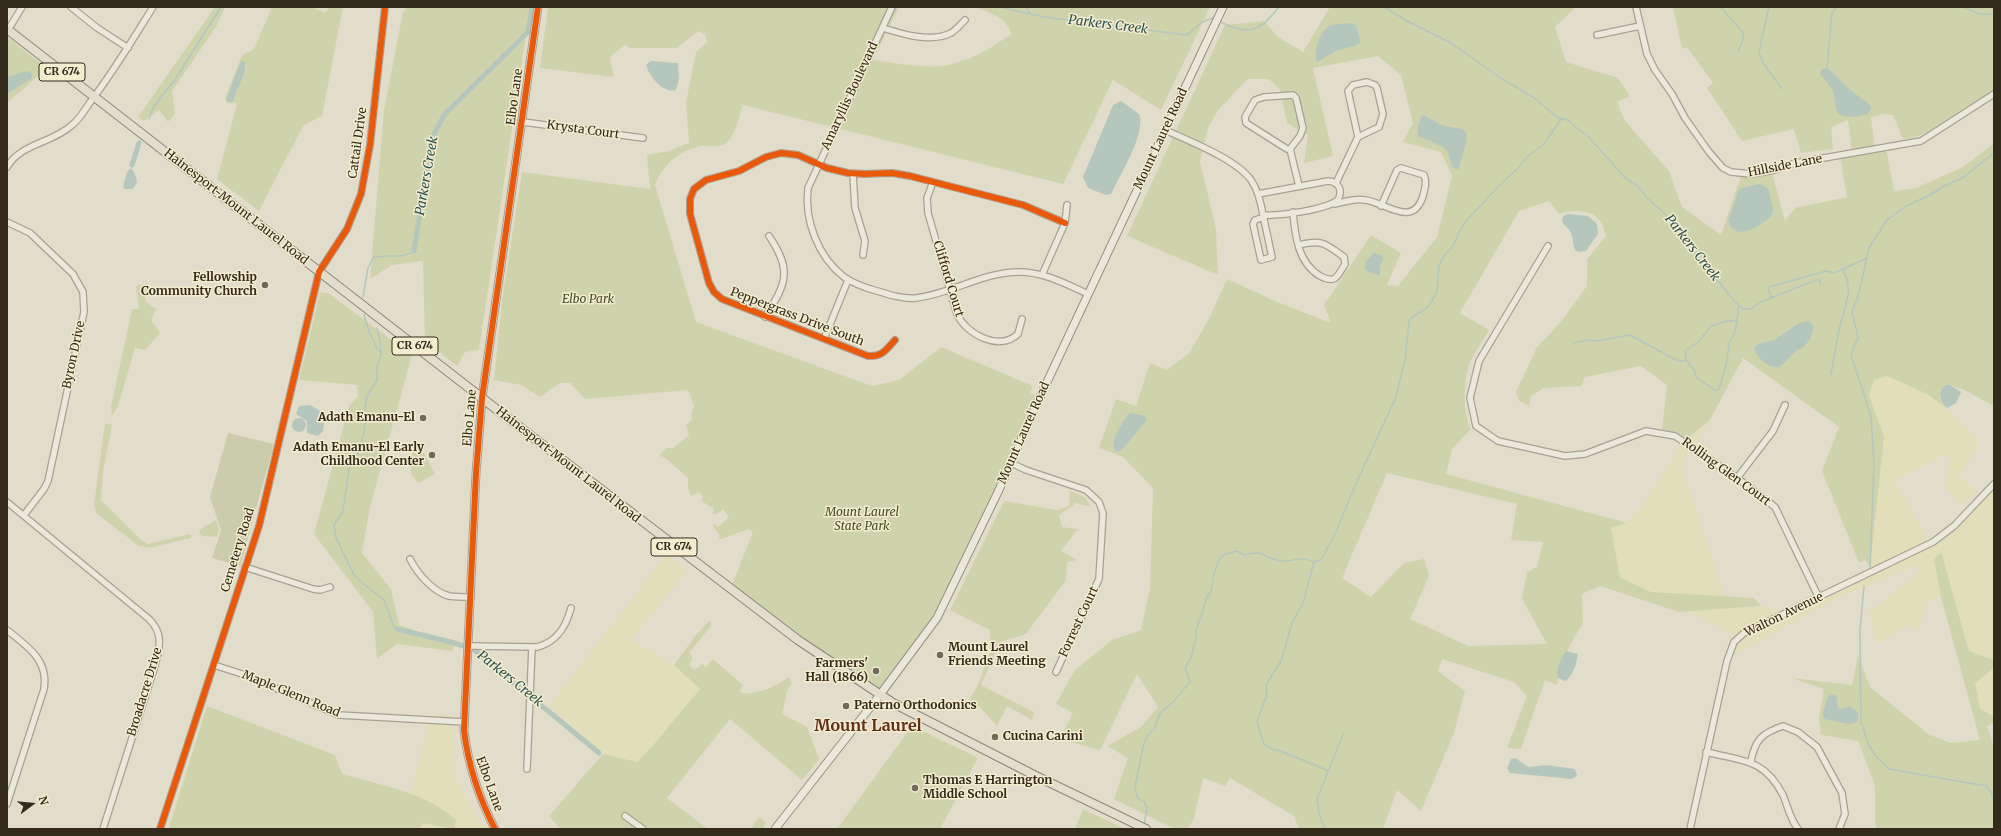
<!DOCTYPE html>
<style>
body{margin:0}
#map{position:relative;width:2001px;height:836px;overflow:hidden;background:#e2ddca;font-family:Merriweather,serif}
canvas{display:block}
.frame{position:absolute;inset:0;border:8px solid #342a1c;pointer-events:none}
.north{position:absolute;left:12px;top:784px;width:40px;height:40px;-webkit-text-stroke:3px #f4ecce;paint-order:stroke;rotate:74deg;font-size:11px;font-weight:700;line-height:16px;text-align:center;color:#342a1c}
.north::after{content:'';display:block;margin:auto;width:14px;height:18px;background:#342a1c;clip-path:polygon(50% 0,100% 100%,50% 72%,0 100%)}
</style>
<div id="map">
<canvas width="2001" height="836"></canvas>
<div class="frame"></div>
<div class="north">N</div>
</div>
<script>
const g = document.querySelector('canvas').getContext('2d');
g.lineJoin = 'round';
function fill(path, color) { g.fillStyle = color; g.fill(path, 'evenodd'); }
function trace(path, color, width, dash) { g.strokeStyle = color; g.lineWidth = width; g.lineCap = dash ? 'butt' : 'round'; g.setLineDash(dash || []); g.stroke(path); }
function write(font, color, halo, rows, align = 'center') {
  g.font = font + ' Merriweather,serif'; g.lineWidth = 3; g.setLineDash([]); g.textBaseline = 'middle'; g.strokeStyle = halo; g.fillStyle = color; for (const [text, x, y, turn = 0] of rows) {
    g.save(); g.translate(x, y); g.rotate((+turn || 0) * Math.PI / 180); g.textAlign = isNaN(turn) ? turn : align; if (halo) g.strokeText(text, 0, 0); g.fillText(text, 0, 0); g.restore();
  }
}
fill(new Path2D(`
 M1887,376L1927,394L1945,407L1977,440L1978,448L1962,470L1959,477L1977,491L1963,504L1955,499L1946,488V476L1951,459L1948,455H1943L1895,480L1930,544L1994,481V660L1969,651L1941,552L1934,559L1941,597L1928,600L1918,630L1906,626L1877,644L1869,612L1919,572L1917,565L1838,598L1734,655L1735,636L1688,612L1761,606L1785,613L1872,572L1870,566L1884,437L1869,395L1874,380Z
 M1710,420L1681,464L1725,597L1651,592L1620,578L1611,527L1627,523L1646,500L1683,442Z
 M666,555L687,571L631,640L674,665L700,689L655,743L637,762L603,754L549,706Z
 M1994,668V716L1980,709L1975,683Z
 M454,715L453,754L457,781L483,829H419L423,823L454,829L447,812L411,793L430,716Z`), '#e2deba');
fill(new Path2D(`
 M215,7H225L216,27L172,91L175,114L168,122L159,110L144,121L138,117Z
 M272,7H313L325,13L329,7H343L322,116L303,126L259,211L217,179L237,104L226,102L225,99L242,55L254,49Z
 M407,7H530L479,350L465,352L457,366L425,341L423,261L392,265L370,279L384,110L403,12Z
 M548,7H899L873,60C895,63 919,68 941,66C967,63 990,49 1011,34C1007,17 991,14 976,7H1210L1161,110L1113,80L1063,184L743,105C738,118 737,132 727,142C719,150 706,144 697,147C678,152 662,166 655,185L696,322L872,386L899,380L941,347L1033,386L1030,393L1040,397L937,618L879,696L730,590L753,532L749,529L718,540L720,536L713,526L715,524L718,527L729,517L723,509L718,513L712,514L714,510L712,507L701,501L703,497L699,492L691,496L688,487V478L664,457L659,456L666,448H673L689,435L686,425L692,420L691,416L694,405L688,390L585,399L570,383H560L540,397L521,385L494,380L502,301L522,172L650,189L647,155L669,151L689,143L686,102L696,52L707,42L705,34L698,31L677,48H630L625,45L610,57L614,77L540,68Z
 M1330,7H1576L1555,27L1566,62L1618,78L1630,96L1617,102L1625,121L1669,171L1682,207L1721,235L1741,176L1771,169L1785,221L1795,208L1847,197L1840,156L1852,154L1848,120L1831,127L1833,149L1801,153L1794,129L1742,141L1707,88L1713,83L1687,47L1682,49L1673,7H1994V90C1968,107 1935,137 1903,139L1893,115L1884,114L1871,117L1875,150L1886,148L1894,191L1916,188L1963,167L1994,143V406L1964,390L1950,385L1941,389L1940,400L1945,407L1927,394L1887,376L1874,380L1869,395L1884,437L1870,566L1865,560L1859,563L1822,471L1839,427L1743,358L1710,420L1683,442L1662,430L1667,385L1641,366L1585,377L1581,386L1544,388L1531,396L1529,406L1519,401L1516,392L1537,347L1560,323L1587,286V259L1606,236C1604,231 1603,224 1600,221C1590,208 1573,210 1559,214L1549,201L1519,211L1460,313L1489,330C1483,341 1474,353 1469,365C1463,383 1463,413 1471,429L1452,449L1446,474L1627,523L1611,528L1620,577L1651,592L1754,598L1761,606L1679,612L1600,586L1582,594L1583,622L1567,651L1576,665L1567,681L1558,678L1557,685L1545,680L1521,749L1507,748L1527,696L1514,682L1442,659L1438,671L1465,691L1454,733L1421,811L1397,790L1383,829H1299L1294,816L1230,778L1225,786L1203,778L1194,818L1188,829H1175L1114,799L1128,758L1107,746L1141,727L1158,707L1137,674L1100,750L1060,739L1073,713L1056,704L1075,670L1112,640L1141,630L1150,588L1153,488L1123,457L1099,448L1116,399L1136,406L1150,363L1167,370L1189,353L1209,319L1227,279L1275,301L1331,323L1324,305L1371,235L1401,253L1387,285L1398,286L1437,237L1452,176L1441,152L1403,142L1413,123L1401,75L1378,56L1313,68L1333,156L1304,163L1308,135L1287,123L1280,90L1269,79H1248L1219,109L1208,128L1200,162L1216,229L1218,275L1127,236L1225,25L1264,21L1278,37L1303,52ZM1387,473L1517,504L1511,540L1543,542L1537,567L1527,572L1522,599L1547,644L1468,646L1410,619L1429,576L1424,559L1404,563L1371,597L1342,578Z
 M7,37L47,68L7,103Z
 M148,283L145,301L156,309L151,320L160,333L145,350L135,348L118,406L112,416L111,407L132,309H139L136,286Z
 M320,292L328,293L412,355L370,507L362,553L391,589L399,625L454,644L453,651L397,644L377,659L373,612L314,534L349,406L358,397L357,385L299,380Z
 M105,423L112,425L103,472L101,500L141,540L148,544L191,534V538L149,548L139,546L97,514L94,505Z
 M419,444L435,474L418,483L411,474C411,463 409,450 419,444Z
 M1070,491L1085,497L1091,507L1076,503L1059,515L1062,527L1078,529L1061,551L1077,560L1067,562L1066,580L1026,634L1000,642L981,685L1034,712L1032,720L1007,706L997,726L979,706L962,711L977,687L990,653V630L950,610L1004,501L1057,510L1069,506Z
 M216,520L219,530L217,537L201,536L199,530Z
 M1941,552L1969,651L1994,660V668L1975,683L1980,709L1994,716V723L1987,726L1994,747V829H1877L1875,822V786L1858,741L1821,735L1819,719L1824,689L1791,678L1852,685L1858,656L1870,687L1928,734L1951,743L1980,740L1941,597L1934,559Z
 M709,621L711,623L710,627L689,653L693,658L689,665L694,670L702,664L706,667L713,659L743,685L740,691L744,694C761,692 774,688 789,677L792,683L788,688L782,714L807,727L819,759L802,780L730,719L667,798L708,829H560L549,816L603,754L637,762L655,743L700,689L674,665L696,635Z
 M207,706L335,755L342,774C381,785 425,792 456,820L454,829L423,823L419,829H171L169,828Z
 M912,726L978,758L941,827L945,829H837Z
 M1083,809L1121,827L1124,829H1075Z
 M759,817L766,822L763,829H750Z`), '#cfd3ac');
fill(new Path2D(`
 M228,433L274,444L240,566L212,558L221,530L210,497Z`), '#caccac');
fill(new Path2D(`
 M1348,23L1356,25L1361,42L1355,46L1338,50L1317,62C1313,53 1319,34 1327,28C1333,23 1342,24 1348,23Z
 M241,61L245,62C247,75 236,88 233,101L230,103L226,100Z
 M651,61L678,63L679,79L676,90C663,94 649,76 646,65Z
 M1828,68L1849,89L1869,104L1871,107L1869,113C1861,117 1845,119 1837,113L1833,91L1820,74L1822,69Z
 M26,71L31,72L32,78L7,94V77Z
 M1121,101L1139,114C1147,132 1119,177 1111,194L1106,195L1088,188L1083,177L1113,105Z
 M1423,115L1444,126L1462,129L1466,132L1467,140L1458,170L1452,167L1448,152L1443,147L1418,136C1416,132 1419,119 1423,115Z
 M131,168L135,174L137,182L133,189H125L123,187L127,172Z
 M1760,184L1768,188L1773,208L1772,215C1762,225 1735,244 1728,221L1738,192L1741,188Z
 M1568,214L1588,216L1597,224L1598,234L1586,251L1578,252L1575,250C1573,244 1573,239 1571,233C1568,226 1560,225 1563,216Z
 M1374,253L1381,255L1384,258L1380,266V276L1366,271C1361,264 1369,258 1374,253Z
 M1810,321L1814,328L1810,339L1804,347L1796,351L1780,367C1769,369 1757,358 1754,349L1758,344L1774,340L1799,323Z
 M1945,385H1950L1961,392L1956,403L1947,408C1940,402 1937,392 1945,385Z
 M310,405L320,411L325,417L323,431L318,436L307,433V421L296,414L299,406Z
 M1131,413L1145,416L1147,420L1122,450L1116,452C1107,443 1123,424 1127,415Z
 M292 425a7 7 0 1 1 14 0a7 7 0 1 1-14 0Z
 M1566,651L1578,654C1577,662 1573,677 1565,681L1558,678C1555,670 1561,658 1566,651Z
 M1834,694L1837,697L1838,708L1841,709L1848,706C1857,708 1860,714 1857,722L1849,724L1824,719L1823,713L1828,696Z
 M1515,758L1529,767L1547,765L1575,769L1577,776L1572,779L1510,773L1507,768L1511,759Z`), '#b5c7bd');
trace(new Path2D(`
 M999,7L1044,17L1187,35L1202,22L1213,18
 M1026,7L1030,14
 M1384,7L1409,22L1451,43L1502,79L1533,97L1558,118L1568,120L1578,129L1588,136L1624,177L1638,186L1647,198L1667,216L1680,231L1682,240L1701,260L1735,302L1743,309H1751L1761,302L1816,280H1820V285
 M1721,7L1743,33V40L1738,51
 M1769,7L1759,52L1763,63L1782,89
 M1963,7L1979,14H1994
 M1221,22C1250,37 1259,31 1279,7
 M1827,69L1832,12L1837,7
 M149,119L154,106L174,81L221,7
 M363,297L368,268L373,258C386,253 403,260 414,251
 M1770,299L1771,296L1768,290L1769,287L1826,271L1834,273L1867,258
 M364,315L369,332L378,350L381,352
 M1736,321H1727L1711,326L1699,341L1685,351L1686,360L1695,371V376L1714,390H1718L1720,386L1727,361L1729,343L1735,332L1739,306
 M377,328L380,341L381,355L377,367V380L367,397L363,417L365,423L364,431L359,452L354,458L349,469L343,511L334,525L336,538L354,575L360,581L384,600L394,627L397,629
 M1574,343L1587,340L1596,341L1630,335L1676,360L1680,361L1686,360
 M1831,374C1834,359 1836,345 1839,330C1842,315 1855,287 1844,273L1845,268
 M1314,562L1303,603L1292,623L1281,661L1266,685L1267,694L1257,721L1264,744L1274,750H1278L1329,771
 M1870,567L1874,464L1871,416L1851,355L1858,337L1852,312L1859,293L1869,248L1887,220L1906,206L1930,195L1946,185L1964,177L1994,153
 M1864,586L1860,630L1861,722L1869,746L1876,756L1889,769L1986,786L1991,792L1994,802
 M1144,825L1147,808L1144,802L1137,797L1135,786L1144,743L1149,734L1155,728L1160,713L1172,703L1190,682L1185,668L1191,658L1196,638V629L1201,617L1206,599L1211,591L1213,578L1218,562L1223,555L1237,551L1244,555C1267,549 1261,558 1280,561C1294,562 1299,555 1314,562L1321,560L1336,532L1354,488L1395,399L1405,361L1409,322L1411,318L1428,307L1437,292L1439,265L1445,255L1453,246L1460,230L1465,222L1497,188L1518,168L1528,156L1544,144L1561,119
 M1325,829L1319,813L1317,799L1344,732`), '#b5c7bd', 1.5);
trace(new Path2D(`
 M132,165L139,143
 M414,251L432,138L444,115L528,32L532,7
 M397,629L451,642L473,649L599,753`), '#b5c7bd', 5);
const minor = new Path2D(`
 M71,7L96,27L128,48
 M892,7L808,188C804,220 818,257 844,277C854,284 866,288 877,291C890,295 903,299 916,298C951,294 983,272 1019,272C1044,272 1066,284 1088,294
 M1636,7L1647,54L1655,70L1672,94L1685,118L1709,152L1723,168L1731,172L1751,174L1774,170L1795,163L1921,141L1994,94
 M883,28C902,34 931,43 951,33C956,30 960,25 965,20
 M8,30L22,7
 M1597,35L1640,26
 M1367,82L1375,85L1377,88L1383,114L1379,127L1358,137L1348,91L1353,85Z
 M523,122L643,138
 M1165,130C1189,141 1236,159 1251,180C1258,190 1261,203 1263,215C1280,216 1325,210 1338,200C1343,190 1339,182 1328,181L1258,194
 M1290,149H1287L1246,123L1245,117L1255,100L1264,97L1293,95L1296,98L1303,128L1300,136L1290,149L1299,186
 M7,167C21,143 53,143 72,125C80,119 85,109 91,101C114,71 133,39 153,7
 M853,174L855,208L865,241L863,255
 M933,182L927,198L928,213L957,314C966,334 999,352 1018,334L1022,319
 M1336,183L1358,137
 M1335,204C1344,202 1356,198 1365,200C1385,202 1413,229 1423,196C1425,188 1427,182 1424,175L1401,168L1397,170L1381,206
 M1293,212C1295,236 1298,263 1320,276C1336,284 1337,277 1345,264L1344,257C1326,244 1322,239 1299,245
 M1263,215L1272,257L1261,260L1253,224L1255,220L1264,217
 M7,222L30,233L73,274L83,292L84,312L48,481L44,489L24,515
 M1548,246L1479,361L1470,398L1476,426L1498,441L1565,456L1585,454L1646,431L1675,436L1737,478L1775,507L1819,598
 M1042,275L1065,223L1067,205
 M765,317C787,283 792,270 769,236
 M824,339L848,280
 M895,340C886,350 882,357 868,356L722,299L714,292L709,283L690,214V199L694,189L706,180L739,171L766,157L781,153L798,155L827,168L848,173L864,174L892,173L910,176L1023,205L1065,223
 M1011,463L1026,470L1086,490L1099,502L1103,513L1099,579L1056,672
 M1737,478L1773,431L1785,405
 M7,502L149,619C165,635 159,649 154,669L103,829
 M410,559C417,573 433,592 449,596C456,597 463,597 471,597
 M245,567L313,589L320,590L330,587
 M7,630C27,646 49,660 44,689L7,804
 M469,646L537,647C557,642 566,627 571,608
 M214,665L242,674L339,715L465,722
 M1706,752C1742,761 1764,758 1783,795C1788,807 1790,819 1798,829
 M1751,761C1755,740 1762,733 1783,726L1798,732L1817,747L1842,793L1845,814L1839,829
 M527,769L532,647
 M625,816L643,829
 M160,829L259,526L319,272L347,229L361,194L370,145L385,7
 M1690,829L1727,661L1734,642L1744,633L1933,542L1954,526L1994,484`);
const tertiary = new Path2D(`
 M495,829C479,798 468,765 464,730L476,473L482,398L538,7`);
const secondary = new Path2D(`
 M775,829L879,696L937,618L998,492L1040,397L1223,7`);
const primary = new Path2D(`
 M7,29L509,419L798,640L893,703L1034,775L1146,829`);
trace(minor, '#a7a194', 8);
trace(tertiary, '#a7a194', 9);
trace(secondary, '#969183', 9);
trace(primary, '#8c877a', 10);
trace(minor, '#eae7db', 5.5);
trace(tertiary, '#eae7db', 7);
trace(secondary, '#eae7db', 7);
trace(primary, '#e2ddcc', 8);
trace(new Path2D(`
 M895,340C886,350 882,357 868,356L722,299L714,292L709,283L690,214V199L694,189L706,180L739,171L766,157L781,153L798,155L827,168L848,173L864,174L892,173L910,176L1023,205L1065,223
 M160,829L259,526L319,272L347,229L361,194L370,145L385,7
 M495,829C479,798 468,765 464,730L476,473L482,398L538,7`), '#e8590c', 6);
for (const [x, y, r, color] of [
 [265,285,4,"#716959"],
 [423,418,4,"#716959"],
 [432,455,4,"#716959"],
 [940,655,4,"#716959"],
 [876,671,4,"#716959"],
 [846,706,4,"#716959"],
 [995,737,4,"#716959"],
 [915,788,4,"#716959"]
]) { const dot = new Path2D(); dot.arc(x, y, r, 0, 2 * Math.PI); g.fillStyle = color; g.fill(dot); trace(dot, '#f4ecce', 1.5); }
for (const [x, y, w] of [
 [62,72,46],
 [415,346,46],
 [674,547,46]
]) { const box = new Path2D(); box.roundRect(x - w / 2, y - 9, w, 18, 3); g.fillStyle = '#f4ecce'; g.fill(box); trace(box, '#342a1c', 1); }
write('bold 11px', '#342a1c', null, [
 ["CR 674",62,72],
 ["CR 674",415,346],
 ["CR 674",674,547]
]);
write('12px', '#342a1c', '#f4ecce', [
 ["Amaryllis Boulevard",850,96,-65],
 ["Elbo Lane",515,97,-82],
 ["Krysta Court",583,130,8],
 ["Mount Laurel Road",1161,139,-65],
 ["Cattail Drive",358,143,-82],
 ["Hillside Lane",1785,166,-11],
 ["Hainesport-Mount Laurel Road",236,207,38],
 ["Clifford Court",948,279,73],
 ["Peppergrass Drive South",797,317,21],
 ["Byron Drive",74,355,-78],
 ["Elbo Lane",470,418,-85],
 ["Mount Laurel Road",1024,433,-66],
 ["Hainesport-Mount Laurel Road",568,465,38],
 ["Rolling Glen Court",1726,472,36],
 ["Cemetery Road",238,550,-73],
 ["Walton Avenue",1784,615,-26],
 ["Forrest Court",1079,622,-65],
 ["Broadacre Drive",145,692,-73],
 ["Maple Glenn Road",291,694,22],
 ["Elbo Lane",489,784,70]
]);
write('bold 12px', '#342a1c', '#f4ecce', [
 ["Fellowship",257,278],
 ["Community Church",257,292],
 ["Adath Emanu-El",415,418],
 ["Adath Emanu-El Early",424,448],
 ["Childhood Center",424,462],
 ["Mount Laurel",948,648,"left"],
 ["Friends Meeting",948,662,"left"],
 ["Farmers'",868,664],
 ["Hall (1866)",868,678],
 ["Paterno Orthodonics",854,706,"left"],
 ["Cucina Carini",1003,737,"left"],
 ["Thomas E Harrington",923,781,"left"],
 ["Middle School",923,795,"left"]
], 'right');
write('italic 12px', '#415123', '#f4ecce', [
 ["Elbo Park",588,300],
 ["Mount Laurel",862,513],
 ["State Park",862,527]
]);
write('italic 13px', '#2b5354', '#f4ecce', [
 ["Parkers Creek",1108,25,7],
 ["Parkers Creek",427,176,-80],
 ["Parkers Creek",1692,248,52],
 ["Parkers Creek",510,679,39]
]);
write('bold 16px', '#60301c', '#f4ecce', [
 ["Mount Laurel",868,726]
]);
</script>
